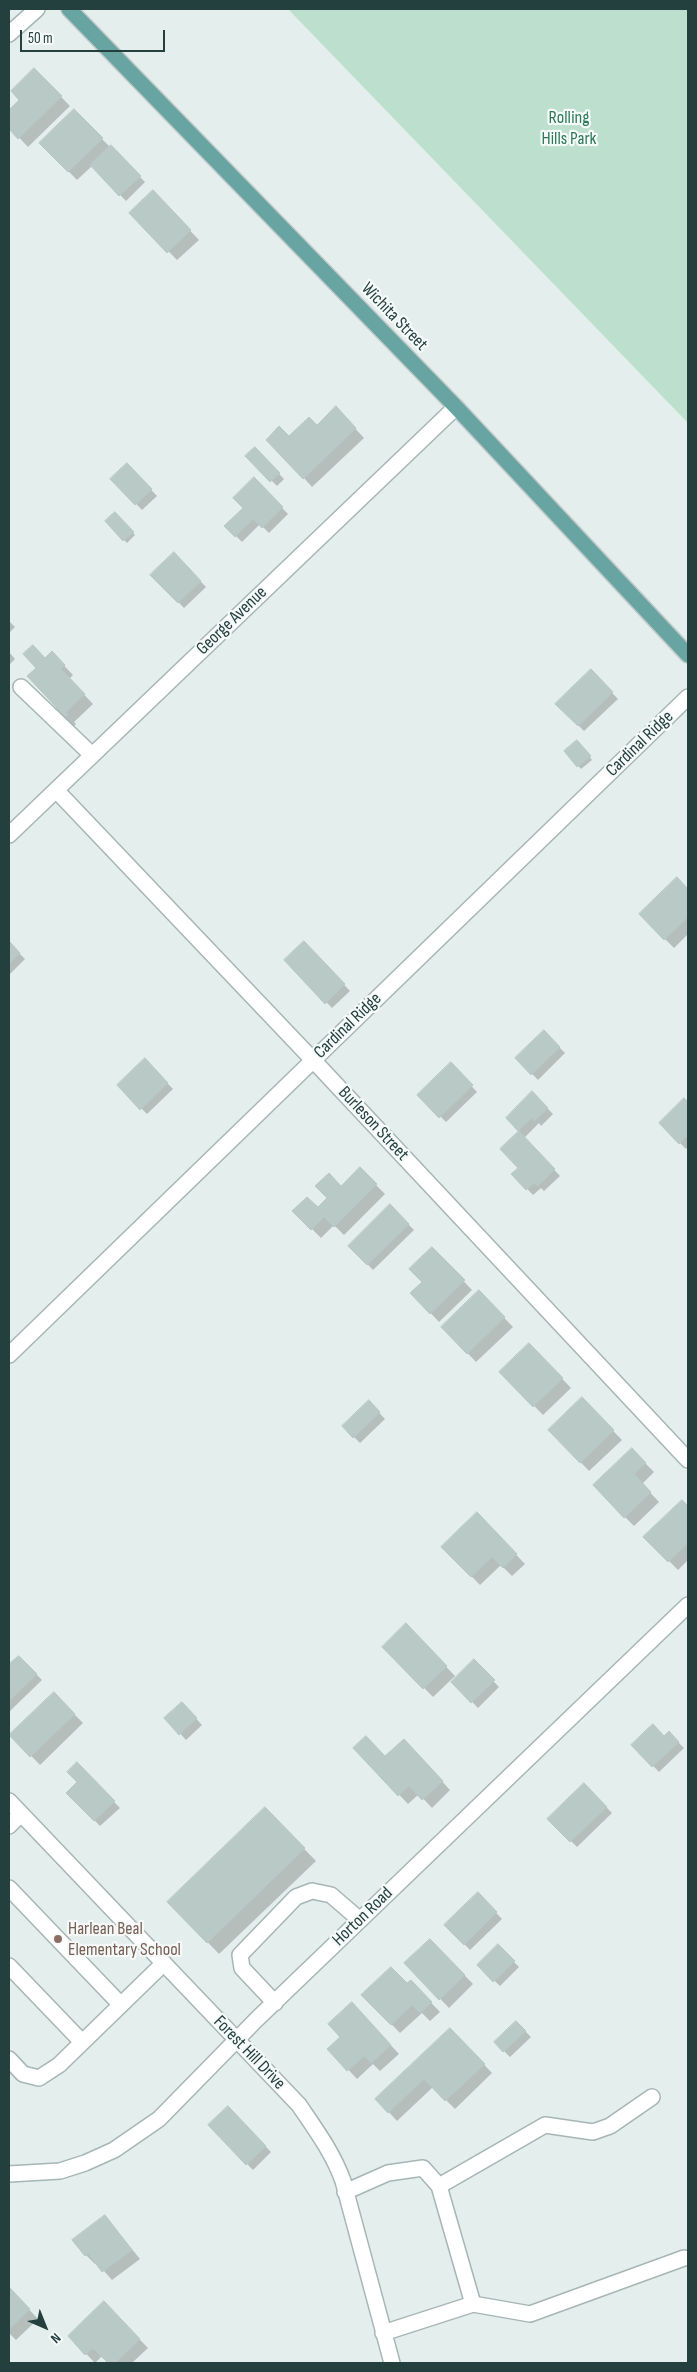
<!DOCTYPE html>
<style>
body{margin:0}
#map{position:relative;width:697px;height:2372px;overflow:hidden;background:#e4eeec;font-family:"Sofia Sans Condensed",sans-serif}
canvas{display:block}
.frame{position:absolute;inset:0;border:10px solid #23403e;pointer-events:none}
.north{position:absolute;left:20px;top:2302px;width:50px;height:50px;-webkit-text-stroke:4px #f5faf9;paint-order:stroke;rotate:136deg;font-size:14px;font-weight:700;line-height:20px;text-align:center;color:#23403e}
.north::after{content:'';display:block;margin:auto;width:18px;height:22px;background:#23403e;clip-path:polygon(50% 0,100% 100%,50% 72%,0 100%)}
.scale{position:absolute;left:20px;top:30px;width:145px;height:22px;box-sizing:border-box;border:2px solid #23403e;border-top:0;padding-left:6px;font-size:15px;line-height:18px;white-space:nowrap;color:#23403e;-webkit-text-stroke:4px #f5faf9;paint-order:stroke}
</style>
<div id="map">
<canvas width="697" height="2372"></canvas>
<div class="frame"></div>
<div class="north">N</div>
<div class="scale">50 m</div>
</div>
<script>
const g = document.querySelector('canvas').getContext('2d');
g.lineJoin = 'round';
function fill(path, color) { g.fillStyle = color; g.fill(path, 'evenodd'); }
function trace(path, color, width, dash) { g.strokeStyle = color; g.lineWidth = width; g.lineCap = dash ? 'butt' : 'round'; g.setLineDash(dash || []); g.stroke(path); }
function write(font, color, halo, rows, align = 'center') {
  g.font = font + ' "Sofia Sans Condensed",sans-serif'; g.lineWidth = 4.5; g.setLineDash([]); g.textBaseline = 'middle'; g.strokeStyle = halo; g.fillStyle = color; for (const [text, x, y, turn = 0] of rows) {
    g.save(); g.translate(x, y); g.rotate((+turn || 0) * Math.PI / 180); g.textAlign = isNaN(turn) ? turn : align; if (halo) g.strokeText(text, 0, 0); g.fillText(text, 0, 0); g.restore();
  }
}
fill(new Path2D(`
 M288,9H688V423Z`), '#bddfcd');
fill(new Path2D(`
 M34,69L70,106L28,147L9,127V112L21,100Z
 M74,111L145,182L126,201L92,166L77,180L41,143Z
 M153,192L199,240L177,260L131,213Z
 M336,408L364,438L312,487L304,478L289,438L317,426Z
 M255,449L284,479L277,486L247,456Z
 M127,465L157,496L142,510L112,479Z
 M254,479L288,514L269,533L260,524L242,542L226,526L245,508Z
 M115,514L135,535L127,543L107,521Z
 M174,554L206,587L184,608L152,575Z
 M9,621L15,627L9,633Z
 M9,652L15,659L9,665Z
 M52,653L73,675L69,679L93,704L74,722L76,724L73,727L57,710L58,708L38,668Z
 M591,671L618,699L584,731L557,704Z
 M580,744L592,760L581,769L565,751Z
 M677,879L688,890V934L674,948L640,914Z
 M9,943L25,959L9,975Z
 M304,943L350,991L332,1008L286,960Z
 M544,1032L565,1053L538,1080L517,1058Z
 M145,1060L173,1089L147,1114L118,1085Z
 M451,1064L477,1092L446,1122L419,1095Z
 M532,1093L553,1114L541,1126L539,1123L524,1138L560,1176L544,1191L541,1188L533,1195L513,1174L519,1168L502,1150L520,1132L507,1118Z
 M684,1100L688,1104V1146L686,1149L660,1123Z
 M360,1169L385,1194L344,1235L334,1225L321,1238L294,1211L318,1209Z
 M390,1206L414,1230L373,1270L350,1246Z
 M432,1248L472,1290L439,1322L412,1293L423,1282Z
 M479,1292L513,1327L476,1362L443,1327Z
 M529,1344L571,1388L543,1415L501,1372Z
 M582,1399L622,1440L589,1471L550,1430Z
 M369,1402L385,1419L360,1443L343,1426Z
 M632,1450L654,1472L642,1484L659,1502L634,1526L594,1486Z
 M682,1502L688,1508V1560L678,1570L645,1537Z
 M477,1514L525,1564L512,1576L501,1565L480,1585L443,1547Z
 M406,1625L455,1676L433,1697L384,1647Z
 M19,1657L42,1680L9,1712V1666Z
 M474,1661L499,1687L478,1708L453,1682Z
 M54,1694L83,1723L40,1765L11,1735Z
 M182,1703L202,1725L186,1740L166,1718Z
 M669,1733L684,1748L659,1772L633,1745L664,1737Z
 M355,1748L386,1758L413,1750L450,1790L432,1808L419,1794L408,1804Z
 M77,1764L120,1808L100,1826L68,1793L78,1782Z
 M584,1785L612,1813L577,1847L549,1819Z
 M265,1809L316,1861L219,1954L169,1902Z
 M478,1894L502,1919L470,1950L446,1925Z
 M430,1940L473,1984L449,2008L406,1963Z
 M498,1946L519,1967L500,1986L478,1965Z
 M411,1982L440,2012L430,2021L422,2013L400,2033L363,1995L407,1985Z
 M361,2013L399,2054L380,2071L373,2064L357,2079L329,2049L342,2037Z
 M516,2022L531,2037L510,2057L495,2042Z
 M450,2029L492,2073L455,2109L433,2087L397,2121L377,2099Z
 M228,2108L271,2152L253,2170L209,2125Z
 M105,2216L140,2259L112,2280L96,2262L95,2264L86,2255L74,2240Z
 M9,2288L38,2319L16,2340L9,2333Z
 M104,2303L148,2348L132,2363H110L102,2356L95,2363L69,2336Z`), '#0003');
const building = new Path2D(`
 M34,68L62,96L18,139L9,129V110L19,100L11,91Z
 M74,109L103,138L68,172L39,143Z
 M111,145L141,176L119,196L90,165Z
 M153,190L191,230L167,253L129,213Z
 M336,406L356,428L303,479L266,440L279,426L289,436L309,417L317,425Z
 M255,447L280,473L270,482L245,456Z
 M127,463L152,489L135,505L110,479Z
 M254,477L283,507L262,528L253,519L235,537L224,526L243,508L233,498Z
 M115,512L134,532L123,541L105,521Z
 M174,552L201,581L178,603L150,575Z
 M33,645L45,658L52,651L65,665L61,669L85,694L66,712L68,714L63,719L55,710L57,708L27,676L36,668L23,654Z
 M591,669L613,692L578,726L555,704Z
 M577,740L591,756L577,767L564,751Z
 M677,877L688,889V917L664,940L639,914Z
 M9,941L20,953L9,964Z
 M304,941L345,984L325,1004L284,960Z
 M544,1030L560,1047L531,1075L515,1058Z
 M145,1058L168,1083L140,1110L117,1085Z
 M451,1062L473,1085L439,1118L417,1095Z
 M532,1091L548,1108L534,1121L532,1118L518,1131L506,1118Z
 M684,1098L688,1102V1135L679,1144L659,1123Z
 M519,1131L555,1169L538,1186L534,1183L526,1190L511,1174L518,1168L500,1149Z
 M360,1167L377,1184L334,1227L324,1217L311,1230L292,1211L307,1197L318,1207L327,1198L315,1186L329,1173L341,1186Z
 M390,1204L409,1224L367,1265L348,1246Z
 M432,1247L465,1280L430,1314L410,1293L422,1282L409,1269Z
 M479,1290L505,1317L467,1354L441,1327Z
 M529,1343L563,1378L533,1407L499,1372Z
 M582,1397L614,1430L580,1463L548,1430Z
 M369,1400L380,1412L353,1438L342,1426Z
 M632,1448L646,1463L634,1474L651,1492L624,1518L593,1485Z
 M682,1500L688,1506V1543L668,1562L643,1537Z
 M477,1512L517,1554L503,1568L492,1557L471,1577L441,1547Z
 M406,1623L447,1666L423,1689L382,1647Z
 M19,1656L37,1674L9,1701V1664Z
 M474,1659L495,1680L471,1703L451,1682Z
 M54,1692L75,1714L30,1757L9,1735Z
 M182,1702L197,1718L179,1735L164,1718Z
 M653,1724L664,1736L669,1731L679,1742L652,1767L631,1745Z
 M366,1736L385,1756L404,1739L443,1781L422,1800L409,1786L398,1796L353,1748Z
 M77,1762L115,1801L94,1821L66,1793L77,1782L67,1772Z
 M584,1783L607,1807L570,1842L547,1819Z
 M265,1807L305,1848L207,1943L167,1902Z
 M478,1892L497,1912L464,1945L444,1925Z
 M430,1939L465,1975L439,2000L404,1963Z
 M498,1944L515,1961L493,1982L477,1965Z
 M391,1967L407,1983L411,1980L432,2002L420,2013L412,2005L391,2025L361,1995Z
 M352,2002L391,2045L371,2063L364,2056L347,2071L327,2049L340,2037L328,2024Z
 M516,2021L526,2031L503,2052L494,2042Z
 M450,2028L485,2064L445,2101L424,2079L388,2113L375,2099Z
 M228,2106L266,2146L246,2165L208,2125Z
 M105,2215L132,2250L102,2272L88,2253L85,2256L72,2240Z
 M9,2287L30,2309L9,2330Z
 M104,2301L140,2339L115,2363H108L93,2348L85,2355L68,2336Z`);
fill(building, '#b9c9c5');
trace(building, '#b6c8c4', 1);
const minor = new Path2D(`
 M9,34L37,9
 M21,687L92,755
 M56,790L313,1060L688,1460
 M9,835L456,407
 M9,1355L688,697
 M9,1801L299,2105C316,2130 333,2153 343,2181L392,2363
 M9,1826L21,1814
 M9,1888L121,2005
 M9,1966L82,2042
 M275,2003L242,1968L240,1955L296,1897L312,1891L331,1895L360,1920
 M9,2059L23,2074L39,2078L59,2065L164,1963
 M9,2174L60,2171L85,2163L114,2150L159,2119L257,2019L688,1605
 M439,2186L545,2125L593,2132L610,2126L652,2097
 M345,2192L388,2173L423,2168L439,2186L473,2304
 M383,2333L473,2304L530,2314L684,2258`);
const major = new Path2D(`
 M69,9L456,407L688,655`);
trace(minor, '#a6b6b4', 18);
trace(major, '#c1cac9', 18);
trace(minor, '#fff', 15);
trace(major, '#68a4a1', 15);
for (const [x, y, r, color] of [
 [58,1939,5,"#8d6e63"]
]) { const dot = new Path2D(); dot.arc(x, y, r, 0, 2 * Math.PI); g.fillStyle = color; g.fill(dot); trace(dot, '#f5faf9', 2); }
write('18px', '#2c7859', '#f5faf9', [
 ["Rolling",569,118],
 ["Hills Park",569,139]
]);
write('18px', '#23403e', '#f5faf9', [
 ["Wichita Street",394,317,46],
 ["George Avenue",232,621,-44],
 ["Cardinal Ridge",640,744,-44],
 ["Cardinal Ridge",348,1026,-44],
 ["Burleson Street",373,1124,47],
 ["Horton Road",363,1917,-44],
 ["Forest Hill Drive",249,2053,46]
]);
write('18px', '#785e54', '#f5faf9', [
 ["Harlean Beal",68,1929],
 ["Elementary School",68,1950]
], 'left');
</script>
